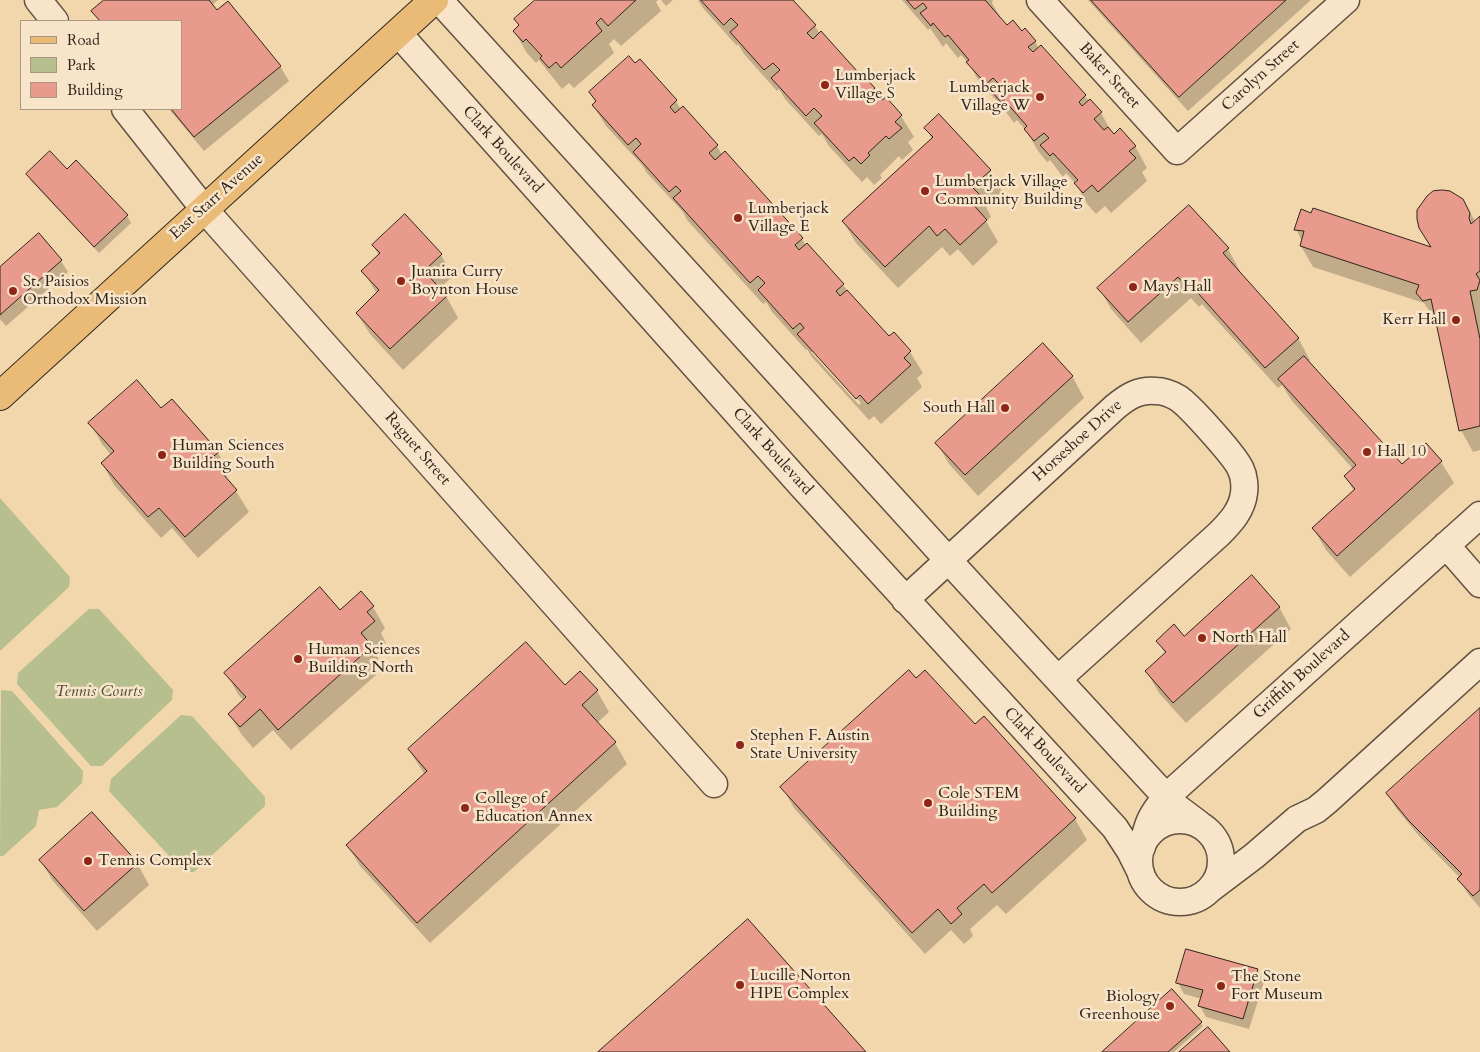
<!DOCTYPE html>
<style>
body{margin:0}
#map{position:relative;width:1480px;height:1052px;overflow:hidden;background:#f2d6ac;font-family:Cardo,serif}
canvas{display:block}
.legend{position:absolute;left:20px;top:20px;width:162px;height:90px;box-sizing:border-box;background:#f7e4c9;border:1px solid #a79884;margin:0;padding:6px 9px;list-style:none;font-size:15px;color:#30251c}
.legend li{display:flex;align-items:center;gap:10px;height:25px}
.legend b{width:25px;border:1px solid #a79884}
</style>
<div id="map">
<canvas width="1480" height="1052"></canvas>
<ul class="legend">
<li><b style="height:6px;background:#e9bb76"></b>Road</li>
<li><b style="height:14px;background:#b6bf8d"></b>Park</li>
<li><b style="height:14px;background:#e89b8d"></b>Building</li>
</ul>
</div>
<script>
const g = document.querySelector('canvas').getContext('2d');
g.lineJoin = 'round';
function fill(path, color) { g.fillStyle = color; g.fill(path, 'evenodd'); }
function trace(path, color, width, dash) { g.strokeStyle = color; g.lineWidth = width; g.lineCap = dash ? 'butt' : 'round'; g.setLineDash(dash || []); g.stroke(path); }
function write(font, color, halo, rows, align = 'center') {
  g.font = font + ' Cardo,serif'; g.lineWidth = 5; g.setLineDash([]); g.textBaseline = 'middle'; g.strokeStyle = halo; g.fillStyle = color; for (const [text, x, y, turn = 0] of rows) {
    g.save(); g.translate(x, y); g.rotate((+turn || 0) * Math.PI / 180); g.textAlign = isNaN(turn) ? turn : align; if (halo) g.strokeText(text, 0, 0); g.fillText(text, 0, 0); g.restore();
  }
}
fill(new Path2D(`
 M0,498L70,577L69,587L0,651Z
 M89,609H99L173,690L172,700L102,766H91L17,684L18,673Z
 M1,690L12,691L83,771L82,783L57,807L39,810L36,826L3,856H0Z
 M181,715L192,716L265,797V806L194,872H184L109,791L111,779Z`), '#b6bf8d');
fill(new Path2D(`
 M106,0H218L212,5L217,11L280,66L289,81L204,151L169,109H181V21H99L93,11Z
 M537,0H658L656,2L661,11L621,46L614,39L609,44L614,53L574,88L569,83L562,89L539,60L536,63L527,53L514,31L520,26L516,19Z
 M661,0H673L666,6Z
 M698,0H791L815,26L820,34L856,72L860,78L874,89L882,102L885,99L901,116L914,137L908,142L913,150L902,160L899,156L880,175L882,178L874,185L867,177L862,182L828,145L822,134L819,136L785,99L779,89L777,91L744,54L738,44L737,46L703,8Z
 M902,0H993L992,3L999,15L998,16L1007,26L1022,32L1035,41L1039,49L1101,113L1114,136L1135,146L1147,168L1142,172L1147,181L1111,213L1105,206L1096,214L1088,205L1075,183L1066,173L1063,177L1050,160L1047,162L1038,151L1027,132L1017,120L1014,123L1000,104L980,84L970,65L961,55L958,58L946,43L943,47L930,28L928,30Z
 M1088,0H1311L1188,111Z
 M640,60L676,101L681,110L717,146L722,155L802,239L806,246L807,244L889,338L894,334L910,352L923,373L917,378L922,387L881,424L874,416L869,420L811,356L807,349L806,350L772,312L766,302L763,304L687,220L683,212L647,173L642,165L606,126L593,105L596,103L590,92ZM811,352H815L861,403L859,405Z
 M926,128L990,171L1002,192L986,207L991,217L986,221L998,242L973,266L958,249L950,256L942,247L898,288L856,243L843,221L932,139Z
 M67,170L127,216L131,223L99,253L31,181L27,174Z
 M1467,207L1475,221L1480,217V450L1473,452L1461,430L1437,322L1424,303L1313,267L1301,246L1302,241L1296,229L1433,249Z
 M39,235L61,261L68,272L6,326L0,319V269Z
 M373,245L441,255L453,276L439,289L446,296L458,318L403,370L370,334L357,313L377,294L363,271L379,256Z
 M1228,249L1240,271L1238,272L1298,338L1310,360L1308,362L1402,466L1426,445L1441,462L1454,483L1350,577L1326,550L1313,528L1354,491L1345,476L1353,469L1292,401L1282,385L1278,388L1202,304L1199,307L1191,298L1141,343L1111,309L1099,288Z
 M1072,376L1084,398L978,496L949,464L937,443Z
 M161,410L218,453L230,474L225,478L236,491L249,512L198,558L172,528L161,538L114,485L102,463L111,455L102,444L90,423Z
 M361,593L373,607L385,628L381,633L386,643L375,653L384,668L291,750L273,730L253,748L242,735L229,714L244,701L238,694L226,673L340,611Z
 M1279,607L1291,629L1186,723L1159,693L1147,672L1166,655L1158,641L1184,637Z
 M916,680L975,726L984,717L1075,819L1087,840L1006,914L997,905L970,929L973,936L964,944L951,930L925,954L794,808L782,787Z
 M565,687L597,691L609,712L597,723L615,743L627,764L430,943L360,866L347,845L425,775L409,750Z
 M1480,710V908L1468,894L1459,879L1460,878L1419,836L1396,808L1387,793Z
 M40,860L137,863L149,885L97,931L53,881Z
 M1257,970L1264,982L1249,1029L1206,1017L1200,1006L1202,999L1184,994L1178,983Z
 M1201,1023L1203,1026L1174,1052H1104Z`), '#0003');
const building = new Path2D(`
 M104,0H209L217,10L228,1L281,66L194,137L171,109H181V21H100L91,11Z
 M535,0H636L608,26L601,18L596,23L602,31L561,68L556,62L549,68L540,58L542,56L526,39L523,42L513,31L519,25L514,19Z
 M701,0H793L816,25L807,33L813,39L821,31L857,71L850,77L854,81L862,74L875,88L873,90L882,100L886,97L902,115L895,122L902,128L889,139L886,136L868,153L870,155L861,164L854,157L849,161L814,123L822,116L814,108L806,116L771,78L780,70L773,63L764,70L730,32L738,25L731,18L724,25Z
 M907,0H985L1007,25L1013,20L1022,31L1025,28L1036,41L1028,47L1033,52L1041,45L1086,95L1079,102L1082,106L1090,99L1102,112L1094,119L1104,130L1108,127L1114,134L1120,128L1136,146L1129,151L1136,158L1098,192L1092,185L1083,193L1074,183L1078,180L1053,153L1050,156L1040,145L1049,138L1044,133L1034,141L1024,129L1027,126L1004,100L1001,102L991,91L999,84L993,78L986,84L966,62L969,60L948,35L945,37L933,23L931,26L920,13L927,8L923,3L915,9Z
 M1091,0H1286L1179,97Z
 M629,56L635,63L640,59L677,100L670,107L675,113L683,106L718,145L709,153L715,160L725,151L803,238L795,245L799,250L807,243L844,284L836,291L840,296L847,290L889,336L894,332L911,351L904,358L911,365L868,404L860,395L856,399L797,334L804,328L800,323L793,329L758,290L765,283L758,276L750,283L673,198L681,191L676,186L669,192L633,152L641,144L636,138L628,145L592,105L596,101L589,92Z
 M939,114L991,170L972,187L980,195L971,202L987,220L960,245L945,229L937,236L929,226L885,267L842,221L933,137L924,128Z
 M50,151L67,169L76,160L128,215L94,247L26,174Z
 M1443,190L1450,191L1463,199L1470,213L1469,218L1471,224L1480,216V271L1476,274L1480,280L1477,290L1470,291L1480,339V426L1459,431L1431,299L1423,301L1416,293L1419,285L1300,246L1304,231L1294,230L1301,209L1311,213L1313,208L1431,247L1419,228L1417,219V210L1427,196L1433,191Z
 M1189,205L1229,248L1223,253L1299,338L1265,368L1189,283L1186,286L1178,277L1128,322L1097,288Z
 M405,214L442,254L424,271L447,296L390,349L356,313L379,290L361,271L380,253L372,245Z
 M39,233L62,260L0,315V267Z
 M1043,343L1073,376L965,475L935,443Z
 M1304,356L1402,464L1426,443L1442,461L1337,556L1312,528L1355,489L1344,476L1356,465L1278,379Z
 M137,380L161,408L172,399L219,452L210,459L237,490L185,537L159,508L148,517L101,463L114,451L88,423Z
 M1252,575L1280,607L1173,703L1145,671L1166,652L1156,641L1174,624L1184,636Z
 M320,587L340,610L361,591L374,606L367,612L375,621L361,633L372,646L278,730L260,709L240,727L228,714L246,697L224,673Z
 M526,642L565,685L580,671L598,690L582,705L616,742L417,923L346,845L427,771L408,749Z
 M909,670L916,678L925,670L975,724L984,716L1076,818L992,893L984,884L957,908L962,914L951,924L938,909L912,933L780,787Z
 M1480,708V890L1473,896L1457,879L1462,874L1409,821L1386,793Z
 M92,812L138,863L84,911L39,860Z
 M748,919L866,1052H598Z
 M1186,949L1258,969L1243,1019L1198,1006L1203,990L1176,983Z
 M1172,989L1202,1022L1168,1052H1102Z
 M1208,1027L1230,1052H1179Z`);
fill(building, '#e89b8d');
trace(building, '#30251c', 1);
const minor = new Path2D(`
 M38,0L55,21
 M439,0L948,560L1156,786L1175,806L1199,824
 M1040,0L1177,151L1346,0
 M398,33L802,486L1115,828L1130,851L1141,873
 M125,109L204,209L714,784
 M1446,545L1480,584
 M905,600L1115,407C1127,397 1139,389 1156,391C1164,391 1171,394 1178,398C1189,405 1237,458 1241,470C1244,476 1245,486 1244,493C1242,510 1231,522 1219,534L1058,679
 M1139 861a41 41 0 1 1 82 0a41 41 0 1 1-82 0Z
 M1142,847C1148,823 1150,816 1166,797L1480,515
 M1209,890L1254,856L1297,819L1316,810L1327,801L1480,662`);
const major = new Path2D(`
 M0,396L434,0`);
trace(minor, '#605140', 29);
trace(major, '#30251c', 30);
trace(minor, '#f7e4c9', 26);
trace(major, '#e9bb76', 28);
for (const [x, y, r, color] of [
 [825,85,5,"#8f2418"],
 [1040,97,5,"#8f2418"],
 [925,191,5,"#8f2418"],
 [738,218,5,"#8f2418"],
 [401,281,5,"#8f2418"],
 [1133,287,5,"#8f2418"],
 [13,291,5,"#8f2418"],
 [1456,320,5,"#8f2418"],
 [1005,408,5,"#8f2418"],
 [1367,452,5,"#8f2418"],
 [162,455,5,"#8f2418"],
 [1202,638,5,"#8f2418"],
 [298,659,5,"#8f2418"],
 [740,745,5,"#8f2418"],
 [928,803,5,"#8f2418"],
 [465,808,5,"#8f2418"],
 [88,861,5,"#8f2418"],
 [740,985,5,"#8f2418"],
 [1221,986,5,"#8f2418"],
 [1170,1006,5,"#8f2418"]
]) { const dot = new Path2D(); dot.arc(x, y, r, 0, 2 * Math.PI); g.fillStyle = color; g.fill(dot); trace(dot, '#f7e4c9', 2); }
write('16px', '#30251c', '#f7e4c9', [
 ["Lumberjack",835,76],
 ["Village S",835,94],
 ["Lumberjack",1030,88,"right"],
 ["Village W",1030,106,"right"],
 ["Lumberjack Village",935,182],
 ["Community Building",935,200],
 ["Lumberjack",748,209],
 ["Village E",748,227],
 ["Juanita Curry",411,272],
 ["Boynton House",411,290],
 ["St. Paisios",23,282],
 ["Orthodox Mission",23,300],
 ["Mays Hall",1143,287],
 ["Kerr Hall",1446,320,"right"],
 ["South Hall",995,408,"right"],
 ["Human Sciences",172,446],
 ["Building South",172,464],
 ["Hall 10",1377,452],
 ["North Hall",1212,638],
 ["Human Sciences",308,650],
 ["Building North",308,668],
 ["Stephen F. Austin",750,736],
 ["State University",750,754],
 ["Cole STEM",938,794],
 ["Building",938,812],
 ["College of",475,799],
 ["Education Annex",475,817],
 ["Tennis Complex",98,861],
 ["Lucille Norton",750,976],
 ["HPE Complex",750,994],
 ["The Stone",1231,977],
 ["Fort Museum",1231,995],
 ["Biology",1160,997,"right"],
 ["Greenhouse",1160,1015,"right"]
], 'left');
write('16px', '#30251c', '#f7e4c9', [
 ["Baker Street",1109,76,48],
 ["Carolyn Street",1261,76,-42],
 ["Clark Boulevard",502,150,48],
 ["East Starr Avenue",217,197,-42],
 ["Horseshoe Drive",1078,441,-42],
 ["Raguet Street",417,449,49],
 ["Clark Boulevard",772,452,48],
 ["Griffith Boulevard",1302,675,-42],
 ["Clark Boulevard",1044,751,47]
]);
write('italic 16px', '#524c38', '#f7e4c9', [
 ["Tennis Courts",99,692]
]);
</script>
